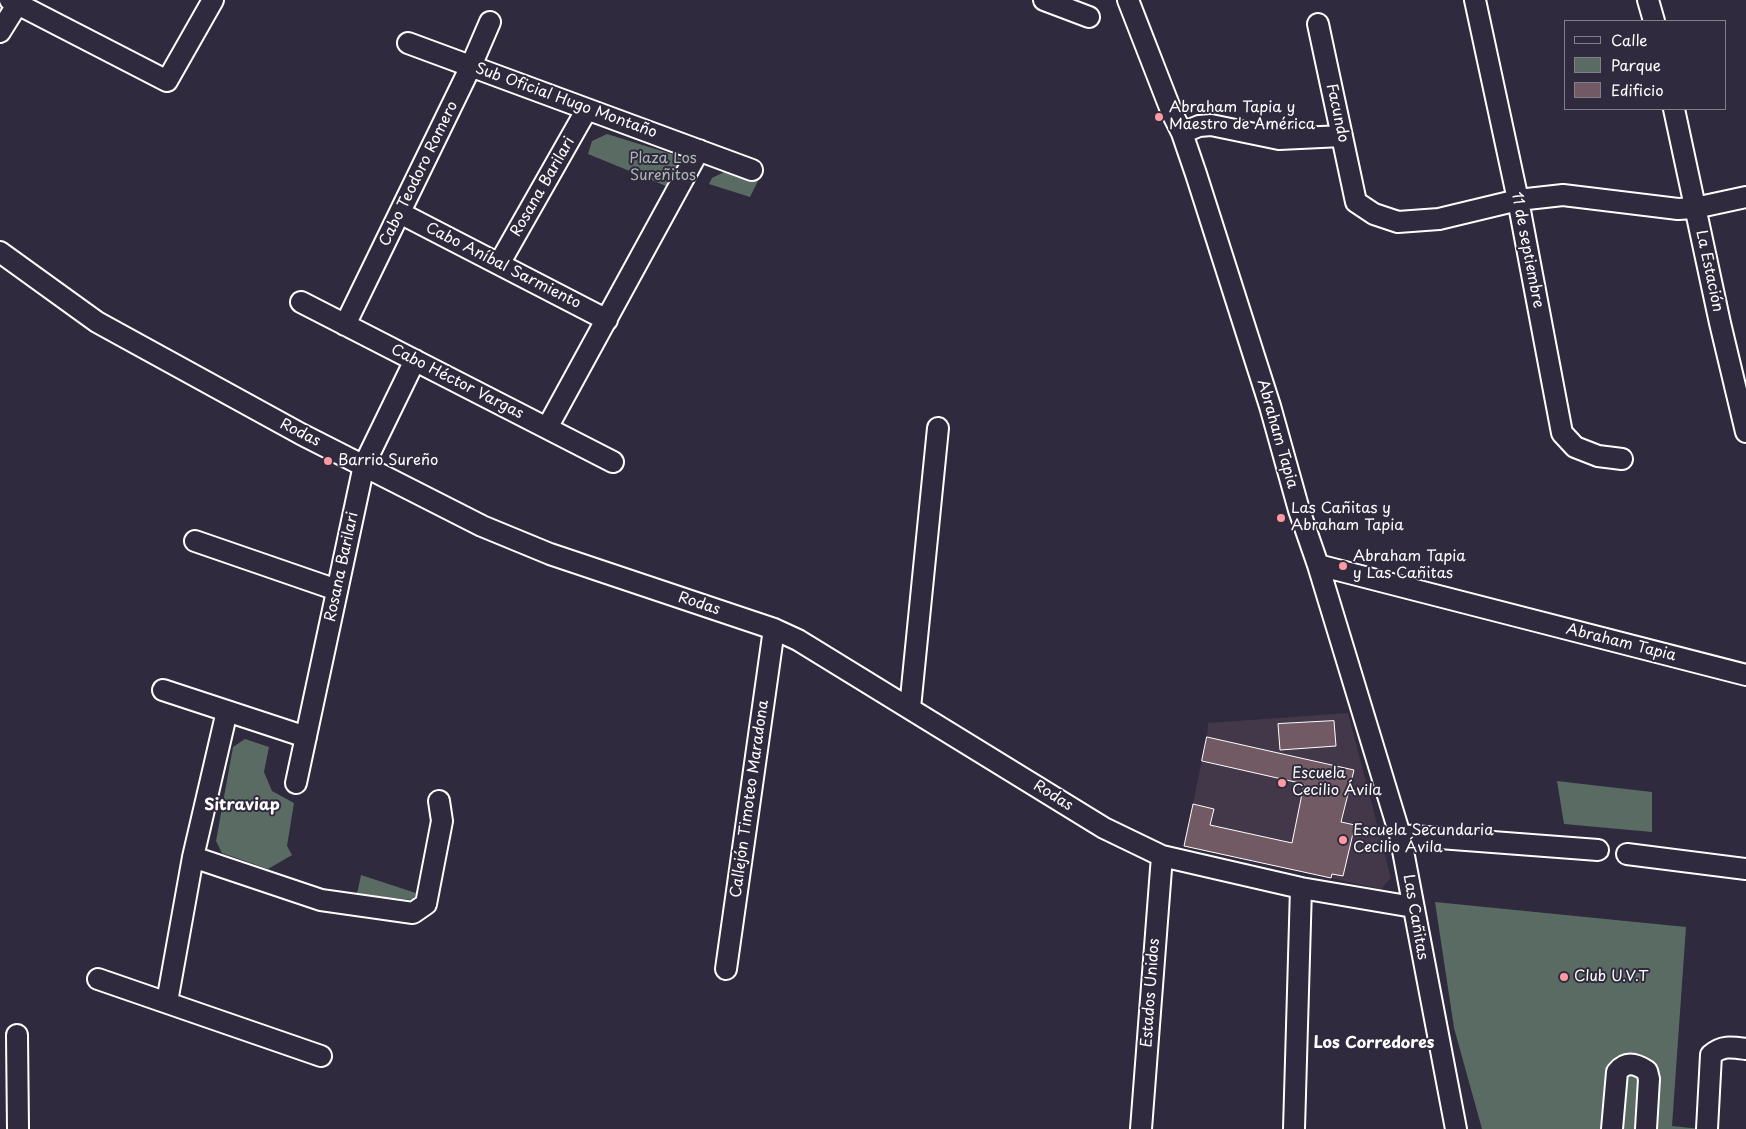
<!DOCTYPE html>
<meta charset="utf-8">
<style>
body{margin:0}
#map{position:relative;width:1746px;height:1129px;overflow:hidden;background:#2f2a3d;font-family:"Playpen Sans",sans-serif}
canvas{display:block}
.legend{position:absolute;left:1564px;top:20px;width:162px;height:90px;box-sizing:border-box;background:#2f2a3d;border:1px solid #827f8b;margin:0;padding:6px 9px;list-style:none;font-size:15px;color:#fff}
.legend li{display:flex;align-items:center;gap:10px;height:25px}
.legend b{width:25px;border:1px solid #827f8b}
</style>
<div id="map">
<canvas width="1746" height="1129"></canvas>
<ul class="legend">
<li><b style="height:6px;background:#2f2a3d"></b>Calle</li>
<li><b style="height:14px;background:#596b63"></b>Parque</li>
<li><b style="height:14px;background:#725a64"></b>Edificio</li>
</ul>
</div>
<script>
const g = document.querySelector('canvas').getContext('2d');
g.lineJoin = 'round';
function fill(path, color) { g.fillStyle = color; g.fill(path, 'evenodd'); }
function trace(path, color, width, dash) { g.strokeStyle = color; g.lineWidth = width; g.lineCap = dash ? 'butt' : 'round'; g.setLineDash(dash || []); g.stroke(path); }
function write(font, color, halo, rows, align = 'center') {
  g.font = font + ' "Playpen Sans",sans-serif'; g.lineWidth = 4; g.setLineDash([]); g.textBaseline = 'middle'; g.strokeStyle = halo; g.fillStyle = color; for (const [text, x, y, turn = 0] of rows) {
    g.save(); g.translate(x, y); g.rotate((+turn || 0) * Math.PI / 180); g.textAlign = isNaN(turn) ? turn : align; if (halo) g.strokeText(text, 0, 0); g.fillText(text, 0, 0); g.restore();
  }
}
fill(new Path2D(`
 M1348,713L1391,878L1381,889L1184,846L1207,737L1208,723Z`), '#433849');
fill(new Path2D(`
 M607,134L678,156L683,165L671,188L588,154L592,141Z
 M730,169L759,179L750,197L709,184L712,178Z
 M245,739L269,747L264,772L272,791L294,803L287,846L292,855L268,869L222,853L216,841L233,747Z
 M1557,781L1652,792V832L1564,824Z
 M361,875L416,893L414,899L412,900L357,894Z
 M1435,902L1686,927L1672,1126L1701,1129H1482L1454,1028Z`), '#596b63');
const building = new Path2D(`
 M1334,721L1336,746L1280,750L1278,724Z
 M1207,737L1354,770L1341,822L1355,825L1343,876L1332,874L1331,878L1184,846L1193,804L1214,809L1210,825L1292,843L1304,784L1202,761Z`);
fill(building, '#725a64');
trace(building, '#fff', 1);
const minor = new Path2D(`
 M10,0L167,81L213,0
 M1044,0L1089,17
 M1128,0L1172,113L1182,133L1196,174L1270,406L1299,510L1318,565L1400,835L1456,1129
 M1475,0L1518,200L1562,433L1575,447L1598,456L1622,459
 M1648,0L1654,21
 M1318,24L1356,202L1374,214L1398,222L1439,219L1518,200L1563,195L1678,209L1695,208L1746,197
 M0,32L20,0
 M408,43L752,170
 M1674,109L1720,323L1746,432
 M1182,133L1199,126L1211,125L1279,139L1342,136
 M400,213L607,320
 M0,252L97,322L301,434L482,526L550,554L774,629L798,640L1104,828L1162,856L1301,888L1413,907
 M499,264L587,109
 M301,302L613,462
 M345,325L471,66L490,22
 M547,428L699,150
 M195,541L337,590
 M1318,565L1746,675
 M163,690L306,737
 M910,708L938,428
 M296,783L364,465L415,360
 M1400,835L1598,850
 M1627,854L1746,869
 M193,857L321,900L413,913L426,904L442,821L439,801
 M726,969L774,629
 M98,979L321,1056
 M167,1002L193,857L227,711
 M17,1035L18,1129
 M1141,1129L1162,856
 M1294,1129L1301,888
 M1612,1129L1617,1072C1626,1061 1635,1063 1647,1071L1649,1079L1646,1129
 M1707,1129L1711,1055C1722,1045 1732,1047 1746,1049`);
trace(minor, '#fff', 24);
trace(minor, '#2f2a3d', 20);
for (const [x, y, r, color] of [
 [1159,117,5,"#ff9aa2"],
 [328,461,5,"#ff9aa2"],
 [1281,518,5,"#ff9aa2"],
 [1343,566,5,"#ff9aa2"],
 [1282,783,5,"#ff9aa2"],
 [1343,840,5,"#ff9aa2"],
 [1564,977,5,"#ff9aa2"]
]) { const dot = new Path2D(); dot.arc(x, y, r, 0, 2 * Math.PI); g.fillStyle = color; g.fill(dot); trace(dot, '#2f2a3d', 2); }
write('15px', '#fff', '#2f2a3d', [
 ["Sub Oficial Hugo Montaño",566,101,20],
 ["Facundo",1337,113,78],
 ["Cabo Teodoro Romero",419,174,-64],
 ["Rosana Barilari",543,187,-60],
 ["11 de septiembre",1527,250,79],
 ["Cabo Aníbal Sarmiento",503,266,27],
 ["La Estación",1709,271,78],
 ["Cabo Héctor Vargas",457,382,27],
 ["Rodas",300,433,27],
 ["Abraham Tapia",1277,434,74],
 ["Rosana Barilari",342,567,-78],
 ["Rodas",699,604,18],
 ["Abraham Tapia",1621,643,14],
 ["Rodas",1053,796,32],
 ["Callejón Timoteo Maradona",750,799,-82],
 ["Las Cañitas",1415,917,80],
 ["Estados Unidos",1151,993,-86]
]);
write('15px', '#fff', '#2f2a3d', [
 ["Abraham Tapia y",1169,108],
 ["Maestro de América",1169,125],
 ["Barrio Sureño",338,461],
 ["Las Cañitas y",1291,509],
 ["Abraham Tapia",1291,526],
 ["Abraham Tapia",1353,557],
 ["y Las Cañitas",1353,574],
 ["Escuela",1292,774],
 ["Cecilio Ávila",1292,791],
 ["Escuela Secundaria",1353,831],
 ["Cecilio Ávila",1353,848],
 ["Club U.V.T",1574,977]
], 'left');
write('15px', '#acb5b1', '#2f2a3d', [
 ["Plaza Los",663,159],
 ["Sureñitos",663,176]
]);
write('bold 16px', '#fff', '#2f2a3d', [
 ["Sitraviap",242,806],
 ["Los Corredores",1374,1044]
]);
</script>
